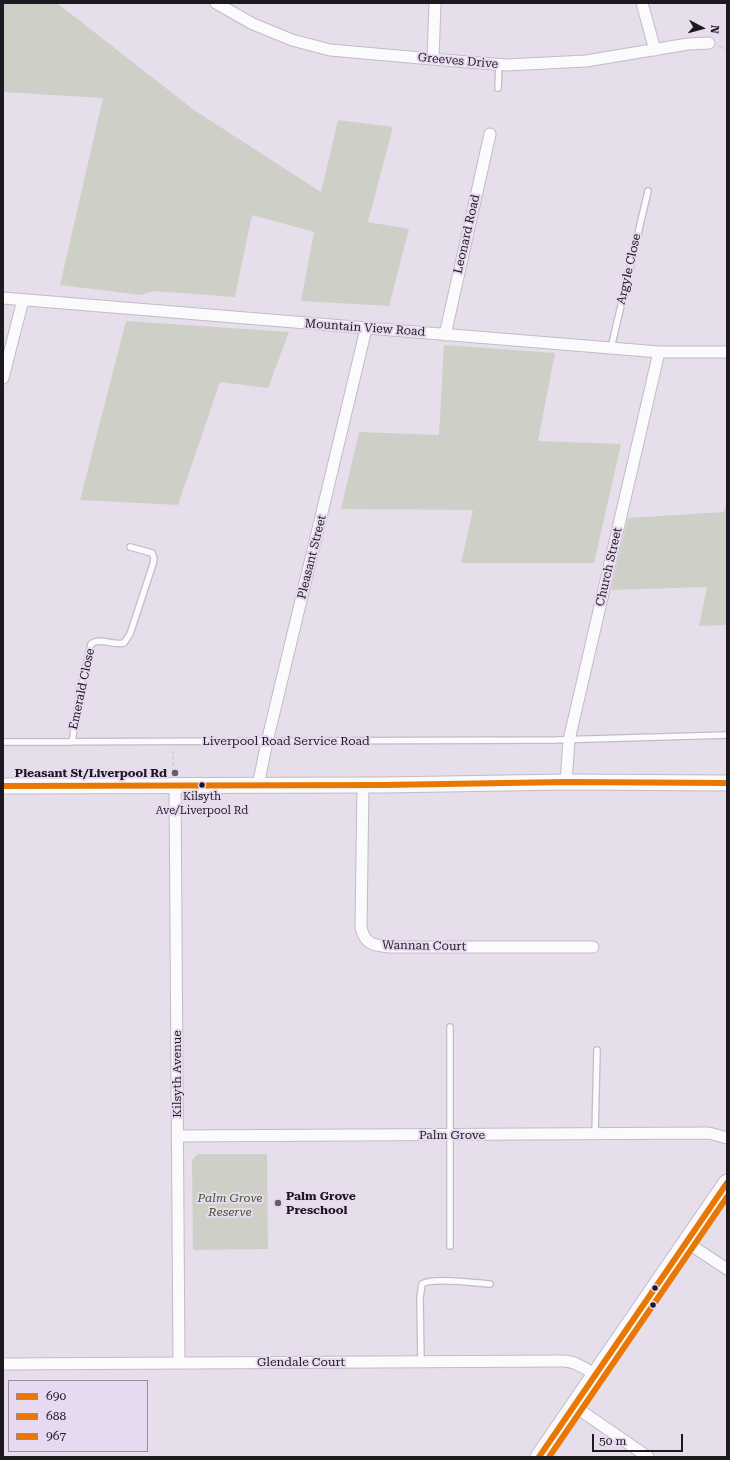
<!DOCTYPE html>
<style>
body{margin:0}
#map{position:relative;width:730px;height:1460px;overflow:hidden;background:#e6deeb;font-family:"Roboto Serif",serif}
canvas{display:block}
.frame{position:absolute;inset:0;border:4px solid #1e1920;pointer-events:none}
.legend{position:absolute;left:8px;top:1380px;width:140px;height:72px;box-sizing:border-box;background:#e7d9f0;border:1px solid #978c9d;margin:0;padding:5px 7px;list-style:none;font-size:12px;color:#1e1920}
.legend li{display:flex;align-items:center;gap:8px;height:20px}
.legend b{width:20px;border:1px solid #978c9d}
.north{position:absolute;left:682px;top:8px;width:40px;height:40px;-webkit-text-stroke:3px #e7d9f0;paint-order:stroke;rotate:96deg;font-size:11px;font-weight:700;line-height:16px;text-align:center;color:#1e1920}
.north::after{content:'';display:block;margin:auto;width:14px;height:18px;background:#1e1920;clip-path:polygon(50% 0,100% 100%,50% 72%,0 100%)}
.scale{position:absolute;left:592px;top:1434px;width:91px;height:18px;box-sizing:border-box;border:2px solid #1e1920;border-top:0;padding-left:5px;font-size:12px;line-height:14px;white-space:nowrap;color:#1e1920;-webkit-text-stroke:3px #e7d9f0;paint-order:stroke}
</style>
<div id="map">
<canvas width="730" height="1460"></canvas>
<div class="frame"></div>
<ul class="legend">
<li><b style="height:5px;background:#e87803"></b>690</li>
<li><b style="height:5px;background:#e87803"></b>688</li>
<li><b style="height:5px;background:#e87803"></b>967</li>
</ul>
<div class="north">N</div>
<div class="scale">50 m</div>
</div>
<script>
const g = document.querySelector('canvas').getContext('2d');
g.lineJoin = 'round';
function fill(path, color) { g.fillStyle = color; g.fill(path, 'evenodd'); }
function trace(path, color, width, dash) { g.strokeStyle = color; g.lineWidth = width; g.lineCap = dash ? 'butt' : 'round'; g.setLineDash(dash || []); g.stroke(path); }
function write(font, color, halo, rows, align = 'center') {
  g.font = font + ' "Roboto Serif",serif'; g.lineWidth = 4; g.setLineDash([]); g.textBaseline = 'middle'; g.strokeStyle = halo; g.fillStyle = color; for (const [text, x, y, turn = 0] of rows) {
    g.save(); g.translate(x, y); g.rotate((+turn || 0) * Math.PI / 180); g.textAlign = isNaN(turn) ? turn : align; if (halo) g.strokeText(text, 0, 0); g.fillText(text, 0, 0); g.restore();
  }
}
fill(new Path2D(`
 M3,3H57L194,110L321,192L338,120L393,127L368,222L409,229L389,306L301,301L314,232L252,215L235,297L153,291L141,295L60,285L103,98L3,92Z
 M126,321L289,332L268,388L220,382L178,505L80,500Z
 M444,345L555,353L538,441L621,444L594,563H461L473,510L341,509L359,432L439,435Z
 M727,499V625L699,626L707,587L611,590L628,518L724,512Z
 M198,1154H267L268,1249L193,1250L192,1160Z`), '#ced0c8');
const lane = new Path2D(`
 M498,88L499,64
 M611,348L648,191
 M3,742L555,740L727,735
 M72,742L81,687L91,644C101,637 113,646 124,643L130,634L153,564L154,558L152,553L130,547
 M450,1027V1246
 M595,1135L597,1050
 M421,1362L420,1298L422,1284C432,1277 475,1283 490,1284`);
const street = new Path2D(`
 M216,3L253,24L292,40L330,50L455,61L507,65L586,61L688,44L709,43
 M642,3L655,50
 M433,59L435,3
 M3,298L659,352H727
 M445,335L490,134
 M3,378L23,300
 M566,782L569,740L659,352
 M175,785L179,1362
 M259,785L260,776L267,742L366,329
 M363,785L361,928C366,945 373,945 389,947H593
 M177,1136L709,1133L727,1138
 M686,1242L727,1269
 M3,1364L563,1361C575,1361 586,1369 596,1375
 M574,1406L648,1457`);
const secondary = new Path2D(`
 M3,786L384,785L566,782L727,783`);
const primary = new Path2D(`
 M539,1457L727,1183`);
trace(lane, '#c2bcc5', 8);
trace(street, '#c2bcc5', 13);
trace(secondary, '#c2bcc5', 17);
trace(primary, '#c2bcc5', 19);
trace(new Path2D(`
 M719,46L727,49
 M173,772V751`), '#d3d1d5', 2, [4, 2]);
trace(lane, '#fbfafc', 5.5);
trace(street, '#fbfafc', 11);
trace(secondary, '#fbfafc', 15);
trace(primary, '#fbfafc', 17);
trace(new Path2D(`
 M3,786L384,785L566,782L727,783`), '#e87803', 6);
trace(new Path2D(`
 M539,1457L727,1183`), '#e87803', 6);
trace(new Path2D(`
 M549,1457L727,1197`), '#e87803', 6);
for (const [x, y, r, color] of [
 [175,773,4,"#645e67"],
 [202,785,3.5,"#1e1920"],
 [278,1203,4,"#645e67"],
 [655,1288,3.5,"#1e1920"],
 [653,1305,3.5,"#1e1920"]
]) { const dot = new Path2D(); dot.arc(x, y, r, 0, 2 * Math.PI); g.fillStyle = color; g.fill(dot); trace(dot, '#e7d9f0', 1.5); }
write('11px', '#1e1920', '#e7d9f0', [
 ["Kilsyth",202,797],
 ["Ave/Liverpool Rd",202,811]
]);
write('12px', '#1e1920', '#e7d9f0', [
 ["Greeves Drive",458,61,5],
 ["Leonard Road",467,234,-77],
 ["Argyle Close",629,269,-77],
 ["Mountain View Road",365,328,4],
 ["Pleasant Street",312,557,-76],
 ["Church Street",609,567,-77],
 ["Emerald Close",82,689,-78],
 ["Liverpool Road Service Road",286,741],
 ["Wannan Court",424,946,1],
 ["Kilsyth Avenue",177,1074,-90],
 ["Palm Grove",452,1135],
 ["Glendale Court",301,1362]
]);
write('bold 12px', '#1e1920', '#e7d9f0', [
 ["Pleasant St/Liverpool Rd",167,773],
 ["Palm Grove",286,1196,"left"],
 ["Preschool",286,1210,"left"]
], 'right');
write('italic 12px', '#445824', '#e7d9f0', [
 ["Palm Grove",230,1198],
 ["Reserve",230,1212]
]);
</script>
